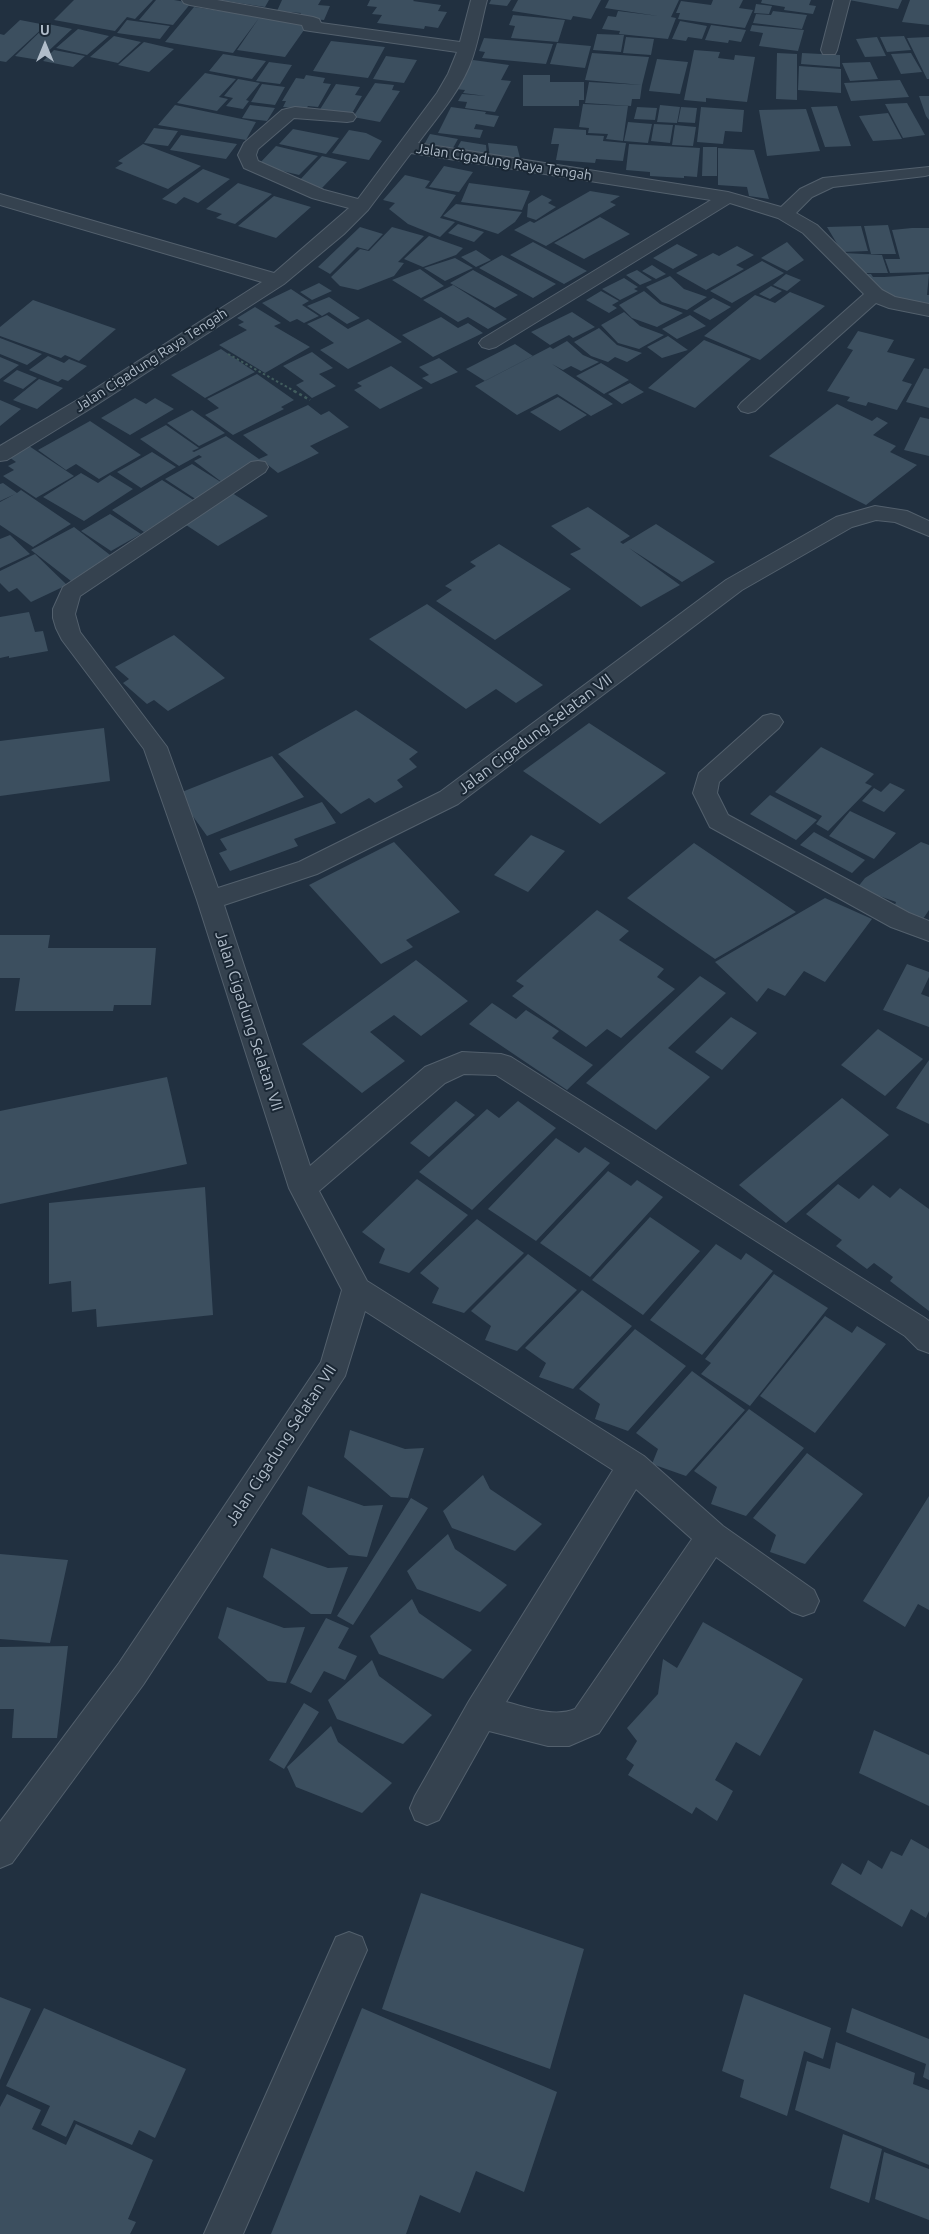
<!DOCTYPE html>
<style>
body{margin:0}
#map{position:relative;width:929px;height:2234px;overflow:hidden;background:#213040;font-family:Ubuntu,sans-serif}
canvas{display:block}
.north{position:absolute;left:20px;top:20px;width:50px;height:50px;-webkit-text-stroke:4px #1a2734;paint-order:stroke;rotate:0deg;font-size:14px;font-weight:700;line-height:20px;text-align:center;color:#b1bdca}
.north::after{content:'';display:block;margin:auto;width:18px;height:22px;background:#b1bdca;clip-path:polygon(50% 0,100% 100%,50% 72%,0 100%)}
</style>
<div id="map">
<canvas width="929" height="2234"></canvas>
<div class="north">U</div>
</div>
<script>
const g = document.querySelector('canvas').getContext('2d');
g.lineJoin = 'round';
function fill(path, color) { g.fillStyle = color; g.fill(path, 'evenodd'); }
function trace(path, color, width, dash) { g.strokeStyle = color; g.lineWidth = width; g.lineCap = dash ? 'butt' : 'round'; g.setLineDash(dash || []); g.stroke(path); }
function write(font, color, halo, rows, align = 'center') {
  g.font = font + ' Ubuntu,sans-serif'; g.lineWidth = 4; g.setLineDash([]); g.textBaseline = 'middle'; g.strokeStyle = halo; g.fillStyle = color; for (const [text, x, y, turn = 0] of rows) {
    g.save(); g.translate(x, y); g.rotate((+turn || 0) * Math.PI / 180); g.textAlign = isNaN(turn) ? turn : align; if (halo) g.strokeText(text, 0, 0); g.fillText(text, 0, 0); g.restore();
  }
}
fill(new Path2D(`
 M74,0H153L135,19L127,17L115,31L54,20Z
 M156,0H174L191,3L173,25L139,20Z
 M220,0H269L265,7Z
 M282,0H321L318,5L330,6L324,20L299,18L301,13L277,11Z
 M370,0H414L413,1L441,5L438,11L447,12L438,28L425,26L424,29L377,23L382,15L372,14L377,7L367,6Z
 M491,0H511L507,6L489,4Z
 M518,0H601L591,19L573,16L571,20L512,11Z
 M609,0H679L671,17L676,18L668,39L619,34L620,31L602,29L608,16L616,17L618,11L658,16L605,8Z
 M713,0H743L739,8L753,10L745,28L678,19L680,13H676L681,1L711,5Z
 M762,0H811L809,5L816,6L813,14L784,10L785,7L761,3Z
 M849,0H902L898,9Z
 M910,0H929V25L902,22Z
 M756,4L772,6L769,14L754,13Z
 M194,7L260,17L309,23L285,57L237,50L259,18L233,53L165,42Z
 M773,11L807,15L802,29L753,23L756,14L771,15Z
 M513,15L565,20L558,42L511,38L515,26L509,25Z
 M20,20L46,25L6,62L0,61V34L4,35Z
 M127,20L170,26L160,39L117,33Z
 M680,21L707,26L702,39L688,37L686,41L672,39Z
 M48,24L72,29L39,60L15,56Z
 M711,25L746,30L741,42L729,40L728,43L705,40Z
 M752,25L804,30L798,51L759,46L763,33L750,31Z
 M78,29L109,36L87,55L56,48Z
 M597,34L624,35L621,52L593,50Z
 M114,36L141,42L118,63L90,57Z
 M904,36L911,50L887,52L880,37Z
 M626,37L654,39L651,55L623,53Z
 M877,37L886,56L865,57L856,39Z
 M929,37V79H927L907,38Z
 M484,38L553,44L546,64L482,58L485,52L479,51Z
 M331,41L385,47L368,78L313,71Z
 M144,42L174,49L149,72L118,65Z
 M557,43L591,46L585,68L550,64Z
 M54,50L85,56L73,67L43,61Z
 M694,50L720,52L718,58L734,60L735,55L755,57L747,102L706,98V102L684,100Z
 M592,53L649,57L642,85L585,80Z
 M777,53L797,54V100L776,99Z
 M802,53L840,55V67L801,64Z
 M911,53L922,72L901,74L891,54Z
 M223,54L266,61L252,79L209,71Z
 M386,56L417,60L404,83L373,79Z
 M657,59L688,62L680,94L649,91Z
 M473,60L509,65L501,80L511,81L495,112L465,108L467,102L458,101L462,94L486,96L463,93L465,90L456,89Z
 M269,62L292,65L280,84L256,81Z
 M870,62L878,79L850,81L842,63Z
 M799,66L841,69V93L798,90Z
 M205,73L236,79L219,97L228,99L217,111L177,103Z
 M306,75L325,78L323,83L331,84L318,107L308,106L306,109L283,107L286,101H282L296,78L304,79Z
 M523,75H550V82H584V100H579V106H523Z
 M238,79L260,83L246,100L249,101L243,109L226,106L233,98L224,96Z
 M900,80L909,97L851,101L844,83Z
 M589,82L642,85L640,99H632L631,106L585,103Z
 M375,83L394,85L392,90L400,91L380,122L353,117Z
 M262,84L285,87L275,105L251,102Z
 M336,84L360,87L355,95L362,96L351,115L319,111Z
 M919,96H929V120L926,116Z
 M907,103L925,135L903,138L885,104Z
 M583,104L628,106L623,141L606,139L608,134L588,133L589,128L579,127Z
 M175,105L256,122L246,140L158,125Z
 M250,105L275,108L267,121L242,118Z
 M660,105L680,107L677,123L657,122Z
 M837,106L851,146L825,147L811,107Z
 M451,107L486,112L485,114L499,116L494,127L476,124L474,129L483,130L480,138L438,133Z
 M637,107L657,108L655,120L634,119Z
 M681,107L697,108L695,123L678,122Z
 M701,107L744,110L742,132L725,131L723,144L697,142Z
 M806,109L820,151L767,156L759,110Z
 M888,113L902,139L873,141L859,116Z
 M628,122L652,124L648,143L624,141Z
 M654,124L673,125L670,143L651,141Z
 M675,125L696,127L693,146L672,145Z
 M154,128L178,131L168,146L144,143Z
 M554,128L586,130V135L604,136L603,141L626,143L623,161L596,159L595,163L556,160L559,144H551Z
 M293,129L339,138L326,154L279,144Z
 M349,130L366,133L382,141L369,160L332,153Z
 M430,134L458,139L453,148L425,143Z
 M181,135L237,144L226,159L170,150Z
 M461,141L486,145L487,157L455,152Z
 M488,143L517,146L521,162L490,157Z
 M143,144L201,166L168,189L115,168L123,163L118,161Z
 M629,144L700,148L697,177L684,176V178L650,176V172L626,170Z
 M276,146L318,156L299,175L258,165Z
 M703,147H717V176H702Z
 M718,148L754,150L769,199L749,196L747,187L718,185Z
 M322,156L347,162L322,188L298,182Z
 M444,166L473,172L459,192L429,187Z
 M203,169L230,179L198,203L184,197L176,204L162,199Z
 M405,175L430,181L425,188L456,195L440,218L455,222L440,237L408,224L389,209L395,203L383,200Z
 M238,183L272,194L235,224L216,218L222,214L206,209Z
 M469,183L530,191L522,210L461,202Z
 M590,191L620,196L610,202L616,205L546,246L514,230L530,221L534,223Z
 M542,195L552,200L548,203L556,207L536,220L527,217L528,204Z
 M274,196L311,207L276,238L238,226Z
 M456,204L522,212L515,222L498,234L443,216Z
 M600,217L630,234L584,259L554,243Z
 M458,224L484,232L474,242L448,233Z
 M888,225L896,254H871L864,226Z
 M861,226L868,251L842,252L827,227Z
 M360,227L383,234L368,250L357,247L330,274L318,267Z
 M392,227L424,236L398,262L404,263L394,276L358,290L340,286L331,277L360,249L369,251Z
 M912,228H929V272L890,273L885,259H900L892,230Z
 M429,236L463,248L456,255L423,267L404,259Z
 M533,242L587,271L564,284L510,255Z
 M787,242L804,260L787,271L761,258Z
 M677,244L698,255L673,269L653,258Z
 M737,246L754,255L736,265L744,269L706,290L676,273L713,253L719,256Z
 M476,250L491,260L476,267L461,257Z
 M844,253L882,255L888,273H858Z
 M502,255L556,284L533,298L479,268Z
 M455,258L473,268L445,281L424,268Z
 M762,261L784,273L732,303L710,291Z
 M652,265L666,274L656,279L642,271Z
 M420,269L444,286L421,298L392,280Z
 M473,270L518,295L495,308L450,283Z
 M637,270L652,280L640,285L626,275Z
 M786,274L801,280L787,291L773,285Z
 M860,274H871L873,277H884L929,274L927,295H929V307L884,294Z
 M670,276L684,289L707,297L687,310L662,302L646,287Z
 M624,278L638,287L634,289L638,291L620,300L602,289Z
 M319,283L332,291L312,300L300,292Z
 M453,285L507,319L488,329L468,317L458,322L423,300Z
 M771,286L782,291L770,299L759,294Z
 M291,289L309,301L302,305L319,316L304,323L297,319L290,322L262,303Z
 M601,291L619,301L612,305L617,308L609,313L586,300Z
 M644,291L660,304L683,313L657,327L632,318L619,305Z
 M790,292L825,306L760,360L704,336L755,295L775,303Z
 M329,297L360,318L347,324L329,312L322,316L307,306Z
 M713,298L731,307L710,320L693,311Z
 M33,300L116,329L79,361L65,355L61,358L0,336V327Z
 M255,307L281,323L274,326L310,347L265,373L219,345L247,330L238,325L244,322L237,318Z
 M572,312L595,327L573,338L569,335L550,345L531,332Z
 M624,312L640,326L664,335L639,349L618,343L601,325Z
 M327,315L348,329L368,319L402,342L348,369L320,350L334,343L307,324Z
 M690,315L706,326L677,339L662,329Z
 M441,317L458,328L468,323L483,333L433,357L402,335Z
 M599,328L617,345L642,353L627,362L615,357L608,362L591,356L574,342Z
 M858,331L894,340L887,352L915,359L902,381L912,384L897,410L868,402L866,406L847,401L850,397L827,391L853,350L847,348Z
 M668,336L688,350L662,358L647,347Z
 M0,338L42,354L27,365L0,354Z
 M704,340L751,359L695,408L648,388Z
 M567,341L583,355L599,362L581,371L571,366L563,370L552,364L613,404L591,416L557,394L517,415L475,386L550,347L553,349Z
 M515,344L533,356L485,381L466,369Z
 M221,349L255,372L205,398L171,375Z
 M312,352L333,368L319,374L336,386L312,398L296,385L304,381L283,366Z
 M48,356L64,363L69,359L87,366L68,381L62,379L58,382L29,370Z
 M0,357L19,365L0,379Z
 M439,358L458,372L431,384L422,378L429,375L419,367Z
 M601,363L629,380L604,394L576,376Z
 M391,366L423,388L380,409L354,390L362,386L357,383Z
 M924,368L929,369V408L906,402Z
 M17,370L37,378L23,389L3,381Z
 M257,374L294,400L281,407L284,409L233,435L205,415L219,408L207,399Z
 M39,379L63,388L37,409L13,400Z
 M630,383L644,392L622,404L608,394Z
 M558,397L587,415L560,431L530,412Z
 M135,398L146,404L155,398L174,409L130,435L101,418Z
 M0,400L21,409L0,426Z
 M837,404L872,421L877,417L888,423L873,435L896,446L890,452L917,465L866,505L769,456Z
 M308,405L321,415L329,411L349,427L310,446L319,453L278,473L263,461L223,483L194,461L202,457L199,455L179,466L140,439L166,425L199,448L192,451L194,452L226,436L259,459L268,455L243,435Z
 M192,410L225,433L199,446L167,423Z
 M920,417L929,419V456L904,450Z
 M90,421L141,455L99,479L76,464L66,470L38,450Z
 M29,446L74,476L36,498L3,476L14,470L8,466L16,462L9,457Z
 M152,452L176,467L141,488L117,472Z
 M192,464L224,484L197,500L165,479Z
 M81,473L98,483L110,475L133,489L84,521L43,497Z
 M162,480L195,501L144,532L112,510Z
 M3,483L17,493L21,490L71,524L33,547L0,525V502L15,494L0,501V484Z
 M229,491L268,516L218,546L180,521Z
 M588,507L630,536L620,542L623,544L656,524L715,562L682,582L629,548L680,585L641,607L570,554L581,549L551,526Z
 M110,514L141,534L111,551L81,531Z
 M74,527L114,558L71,581L31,550Z
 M10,535L30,554L0,568V539Z
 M499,544L571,589L495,640L436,601L452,590L445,586L476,566L470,562Z
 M35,554L67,585L31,602L17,588L9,592L0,583V571Z
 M427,604L543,685L516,703L496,689L466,709L369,639Z
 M29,612L35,632L43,631L48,651L9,658V656L0,658V617Z
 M174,635L225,678L168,711L154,700L147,704L123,683L129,679L115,667Z
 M356,710L418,752L409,759L417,767L397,780L403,787L375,803L369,798L341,814L278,754Z
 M589,723L666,773L600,824L523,771Z
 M104,728L110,781L0,796V741Z
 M821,747L874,774L865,783L872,786L828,831L816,824L822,816L775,792Z
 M272,756L304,797L207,836L177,794Z
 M890,783L905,790L884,812L862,801L874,788L881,792Z
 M770,795L817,820L796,840L750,814Z
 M322,802L336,823L294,839L298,846L230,871L219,853L227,850L220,839Z
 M850,811L896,833L874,859L829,836Z
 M814,832L865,860L852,873L800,845Z
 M531,835L565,851L528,892L494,875Z
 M394,842L460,912L406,940L413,947L381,964L309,885Z
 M921,842L929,845V910L919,925L894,908L896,902L857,888L865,878Z
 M694,843L796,912L715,959L627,898Z
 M825,898L872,919L825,982L804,971L785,996L768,988L757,1002L715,962Z
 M597,910L629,931L619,940L664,969L657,977L675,989L621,1038L607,1029L586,1047L512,996L524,986L516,981Z
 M0,935H50L48,948H156L151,1005H114L113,1011H15L20,978H0Z
 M416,960L468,1001L421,1036L394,1015L370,1032L405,1061L362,1093L302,1044Z
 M907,964L929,972V977L921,994L929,997V1027L883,1010Z
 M700,976L726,993L668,1048L710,1077L656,1130L586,1083Z
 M492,1003L516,1019L526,1010L559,1031L552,1038L593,1065L567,1090L469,1024Z
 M731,1017L757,1033L722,1070L695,1052Z
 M878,1029L923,1059L885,1096L841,1065Z
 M929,1060V1124L896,1108Z
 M167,1077L187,1164L0,1204V1111Z
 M842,1098L889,1135L786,1223L739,1185Z
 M456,1101L475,1115L429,1157L410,1143Z
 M518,1101L556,1128L472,1210L419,1172L487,1109L499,1118Z
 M556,1138L579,1153L585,1147L610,1163L536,1241L488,1209Z
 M608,1171L631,1186L637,1180L663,1197L590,1277L540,1243Z
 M417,1179L468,1215L409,1273L379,1263L385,1249L362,1232Z
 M838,1184L859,1199L873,1185L890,1198L900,1188L929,1209V1311L890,1281L893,1277L874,1263L867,1269L836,1246L842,1240L806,1214Z
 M205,1187L213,1315L97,1327L96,1309L72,1312L71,1281L49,1284V1203Z
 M650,1217L700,1251L643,1315L592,1280Z
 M477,1219L524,1253L464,1313L432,1303L439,1288L420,1273Z
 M716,1244L741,1260L746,1253L773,1271L702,1355L650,1320Z
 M528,1254L577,1290L517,1351L485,1340L491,1326L471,1311Z
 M774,1274L828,1308L750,1406L701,1374L711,1363L705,1359Z
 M582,1290L632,1326L573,1389L539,1377L546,1363L525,1348Z
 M825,1316L852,1333L857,1326L886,1344L815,1433L760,1396Z
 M635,1329L686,1366L628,1431L595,1419L600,1404L579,1389Z
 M692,1371L745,1410L686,1476L652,1464L658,1449L636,1433Z
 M749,1409L804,1448L746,1516L711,1504L717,1487L694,1471Z
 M350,1430L405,1449L424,1448L408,1498L391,1497L344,1457Z
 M807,1453L863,1494L805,1564L770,1552L776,1535L753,1518Z
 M483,1475L490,1489L542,1524L515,1551L452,1528L443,1511Z
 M308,1486L364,1506L383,1505L367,1557L349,1555L302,1514Z
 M929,1496V1610L918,1604L905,1627L863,1601Z
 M411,1498L428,1508L353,1625L337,1616Z
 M448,1534L455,1549L507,1585L480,1612L417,1589L407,1571Z
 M271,1548L328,1568L348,1567L331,1614H311L263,1577Z
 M0,1554L68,1560L50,1643L0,1639Z
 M412,1599L419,1613L472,1650L443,1679L379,1654L370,1636Z
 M227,1607L284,1628L305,1627L286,1683L268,1681L218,1638Z
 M326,1618L349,1628L338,1648L357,1656L345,1680L324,1671L311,1693L290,1683Z
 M703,1622L803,1679L760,1756L736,1742L715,1780L733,1791L717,1821L696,1807L692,1814L628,1775L634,1765L626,1759L637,1741L627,1728L658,1694L663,1659L677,1668Z
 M68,1646L57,1738H12L14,1709H0V1647Z
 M372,1660L379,1676L432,1715L403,1744L337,1719L328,1700Z
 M304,1703L319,1712L284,1769L269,1760Z
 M331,1726L338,1742L392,1783L362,1813L296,1787L287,1767Z
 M874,1730L929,1755V1806L859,1773Z
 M911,1839L929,1849V1911L926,1918L911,1909L902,1927L831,1884L842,1863L861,1875L868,1860L882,1869L891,1851L902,1856Z
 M421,1893L584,1949L550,2069L382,2009Z
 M744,1994L831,2028L823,2059L804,2051L787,2116L740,2097L744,2080L722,2071Z
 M0,1997L31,2009L0,2080Z
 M44,2008L186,2069L155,2138L139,2130L132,2145L74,2120L66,2137L41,2125L50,2106L6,2086Z
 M362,2008L557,2092L524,2192L476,2171L460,2213L420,2195L406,2234H271Z
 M852,2008L929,2039V2080L923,2077L926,2064L846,2032Z
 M836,2042L915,2073L913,2084L929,2090V2165L795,2110L807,2061L830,2069Z
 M7,2094L41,2110L32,2129L66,2145L76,2124L153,2160L128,2219L136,2222L130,2234H0V2107Z
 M843,2134L882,2149L869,2203L830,2188Z
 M884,2152L929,2169V2220L875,2199Z`), '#3c4f5f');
const minor = new Path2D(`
 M182,0H217L313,17L319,19L321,23L460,42L471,0H487C481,22 478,46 469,67C457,95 436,119 418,143L728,192L781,207L800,189L823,178L929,167V175L925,176L833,187L812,197L796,213L817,225L882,290L895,297L929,304V316L889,308L876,303L755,411L748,413L741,411L738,407L741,403L864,294L803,233L778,218L730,203L496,347L489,349L482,347L479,343L482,339L711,200L411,153L368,210L344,234L284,284L93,407L7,460L0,461V446L79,399L262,282L0,205V194L274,273L349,208L312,198L244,168L238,155L244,143L282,110L295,107L353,113L356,117L353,121L347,122L294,118L258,149L256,155L258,161L324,190L358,199L437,93L448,74L457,52L310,31L304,30L302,25L190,5L184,3Z
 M834,0H850L837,50L835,54H823L821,50Z
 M258,461L265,462L268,467L265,472L80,596L75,614L80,632L167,747L218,888L299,862L440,792L726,580L836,517L875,506L907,511L929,521V536L895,522L876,520L852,527L742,590L458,804L317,874L224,905L310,1166L425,1067L462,1052L501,1054L511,1057L925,1318L929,1321V1353L918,1349L905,1336L496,1075L464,1074L445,1083L319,1191L367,1281L644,1456L723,1526L814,1590L819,1601L814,1612L803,1616L792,1612L716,1557L599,1733L569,1746H548L489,1731L439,1820L427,1825L415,1820L410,1808L415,1796L469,1701L613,1470L365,1311L345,1376L143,1685L12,1863L0,1868V1822L119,1663L321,1362L342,1290L289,1188L197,900L144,749L62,640L56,628L53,618V609L63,587L251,462ZM636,1489L692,1539L575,1709C554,1718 527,1707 506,1702Z
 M771,714L779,716L783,722L779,728L719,782L717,793L728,815L909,913L929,921V941L891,927L710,827L693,793L699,773L763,716Z
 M349,1932L362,1937L367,1950L243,2234H204L336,1937Z`);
trace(minor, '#53606d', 2);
trace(new Path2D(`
 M228,354L296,392`), '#415c5d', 2, [2.5, 2.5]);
trace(new Path2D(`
 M294,391L310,400`), '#415c5d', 2.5, [3, 3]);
fill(minor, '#35424f');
write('14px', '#b1bdca', '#1a2734', [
 ["Jalan Cigadung Raya Tengah",504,162,9],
 ["Jalan Cigadung Raya Tengah",151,360,-33]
]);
write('16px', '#b1bdca', '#1a2734', [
 ["Jalan Cigadung Selatan VII",535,734,-37],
 ["Jalan Cigadung Selatan VII",249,1021,72],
 ["Jalan Cigadung Selatan VII",281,1445,-57]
]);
</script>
